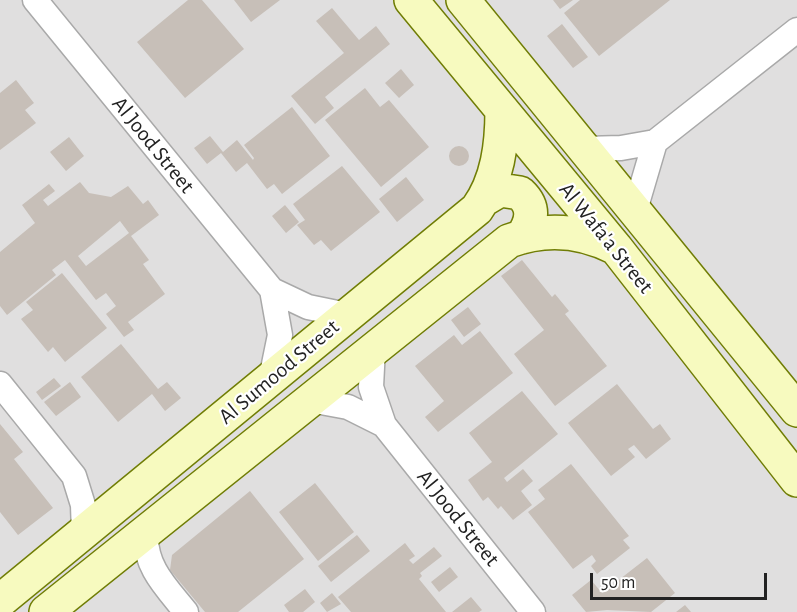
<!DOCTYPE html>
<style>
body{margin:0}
#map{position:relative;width:797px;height:612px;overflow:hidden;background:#f2efe9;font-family:"Alegreya Sans",sans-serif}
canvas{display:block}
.scale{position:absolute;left:590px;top:573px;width:177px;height:27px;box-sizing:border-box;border:3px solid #222;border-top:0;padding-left:8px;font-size:18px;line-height:21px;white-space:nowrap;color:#222;-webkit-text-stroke:4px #fff;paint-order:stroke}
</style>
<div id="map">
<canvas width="797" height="612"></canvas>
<div class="scale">50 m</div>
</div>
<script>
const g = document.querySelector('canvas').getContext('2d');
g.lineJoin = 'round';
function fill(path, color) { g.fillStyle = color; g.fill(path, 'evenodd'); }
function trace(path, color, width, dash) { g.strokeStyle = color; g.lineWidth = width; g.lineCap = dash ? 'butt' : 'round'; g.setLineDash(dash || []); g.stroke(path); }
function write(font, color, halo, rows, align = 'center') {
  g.font = font + ' "Alegreya Sans",sans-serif'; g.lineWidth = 4.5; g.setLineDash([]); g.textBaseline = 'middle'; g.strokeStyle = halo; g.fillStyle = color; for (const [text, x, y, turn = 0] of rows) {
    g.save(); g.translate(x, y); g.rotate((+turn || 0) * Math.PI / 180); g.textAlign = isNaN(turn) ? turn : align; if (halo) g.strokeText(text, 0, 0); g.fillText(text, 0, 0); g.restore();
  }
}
fill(new Path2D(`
 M0,0H797V612H0Z`), '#e0dfdf');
fill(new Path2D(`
 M188,0H202L244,49L185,98L137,42Z
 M234,0H280L251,22Z
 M553,0H573L560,9Z
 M580,0H670L599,56L564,13Z
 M332,8L359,40L376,26L390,44L325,97L334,108L315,124L291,96L344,53L316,21Z
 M562,24L588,57L573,68L547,36Z
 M401,69L414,85L399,98L385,83Z
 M16,80L34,103L25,110L36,123L0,150V93Z
 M365,88L380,107L389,100L429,147L381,187L325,120Z
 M292,107L330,156L282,194L274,184L267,189L247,163L236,172L221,153L207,164L194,148L210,136L223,152L237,140L253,160L254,158L244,145Z
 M69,137L84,156L66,171L50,152Z
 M449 156a10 10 0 1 1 20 0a10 10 0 1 1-20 0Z
 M342,166L380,212L331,251L321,240L314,245L297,225L305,220L293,204Z
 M406,177L424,200L397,222L379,199Z
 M80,182L89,193L111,197L128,186L143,204L148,200L159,215L131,236L149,260L143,264L165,294L128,322L134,330L124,337L106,314L116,306L106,293L96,300L65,260L52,270L56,275L7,315L0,306V252L35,223L22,205L49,184L55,191L43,200L48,206ZM120,221L129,233L86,266L78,256Z
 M285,205L299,222L286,233L272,216Z
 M522,260L552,297L555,294L569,311L565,314L607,366L555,406L514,354L544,330L501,276Z
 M62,273L107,328L65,362L53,347L48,352L21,319L33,310L26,302Z
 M468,307L481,324L464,337L451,320Z
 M480,331L513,373L438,432L425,417L444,401L415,366L454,335L462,345Z
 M121,344L158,389L167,382L181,398L165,411L152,394L118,422L81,377Z
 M54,378L61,386L42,400L36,392Z
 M70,382L81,397L56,416L44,402Z
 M617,384L653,429L660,424L671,439L646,459L634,445L628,449L635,457L611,476L568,423Z
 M522,391L558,434L504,478L507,482L523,469L533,481L521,491L532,505L513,520L501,506L498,509L488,497L483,501L468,480L492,462L469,433Z
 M0,424L23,452L14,459L53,508L18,535L0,512Z
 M571,464L629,536L623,540L630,548L597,574L591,566L596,561L592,555L573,569L528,512L545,499L538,490Z
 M315,483L354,532L318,561L279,512Z
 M250,491L304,559L238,612H205L170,570L172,555Z
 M357,535L370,551L331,582L318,566Z
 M405,543L415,556L409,560L413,564L434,547L442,556L420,573L422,576L419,579L446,612H351L338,597Z
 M647,558L675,593L651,612L607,610L586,612L572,595L591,580L602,593Z
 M450,567L458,577L439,592L431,582Z
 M305,589L315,602L303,612H289L284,605Z
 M332,593L341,604L327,612L320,603Z
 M471,597L482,610L479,612H452Z
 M685,605L691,612H676Z`), '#c7bfb8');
const street = new Path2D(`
 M35,0L272,290L308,307L347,315
 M584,149L621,148L655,142L797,30
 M635,210L655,142
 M373,348L371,387L384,425L533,612
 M271,379L280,335L272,290
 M0,384L74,476L83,505L84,533
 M310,400L348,407L384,425
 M146,533C144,567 167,588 186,612`);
const secondary = new Path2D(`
 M411,0L616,248L797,480
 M463,0L797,410
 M483,200L500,190L520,193C535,207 533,220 522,237
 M0,601L477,209C498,180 502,144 502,110
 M46,612L509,241C546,227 581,230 616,248`);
trace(street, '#a9a9a9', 27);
trace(secondary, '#707d05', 36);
trace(street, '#fff', 24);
trace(secondary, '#f7fabf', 33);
write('22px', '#222', '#fff', [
 ["Al Jood Street",153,145,51],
 ["Al Wafa'a Street",606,238,51],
 ["Al Sumood Street",279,372,-40],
 ["Al Jood Street",458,518,51]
]);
</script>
